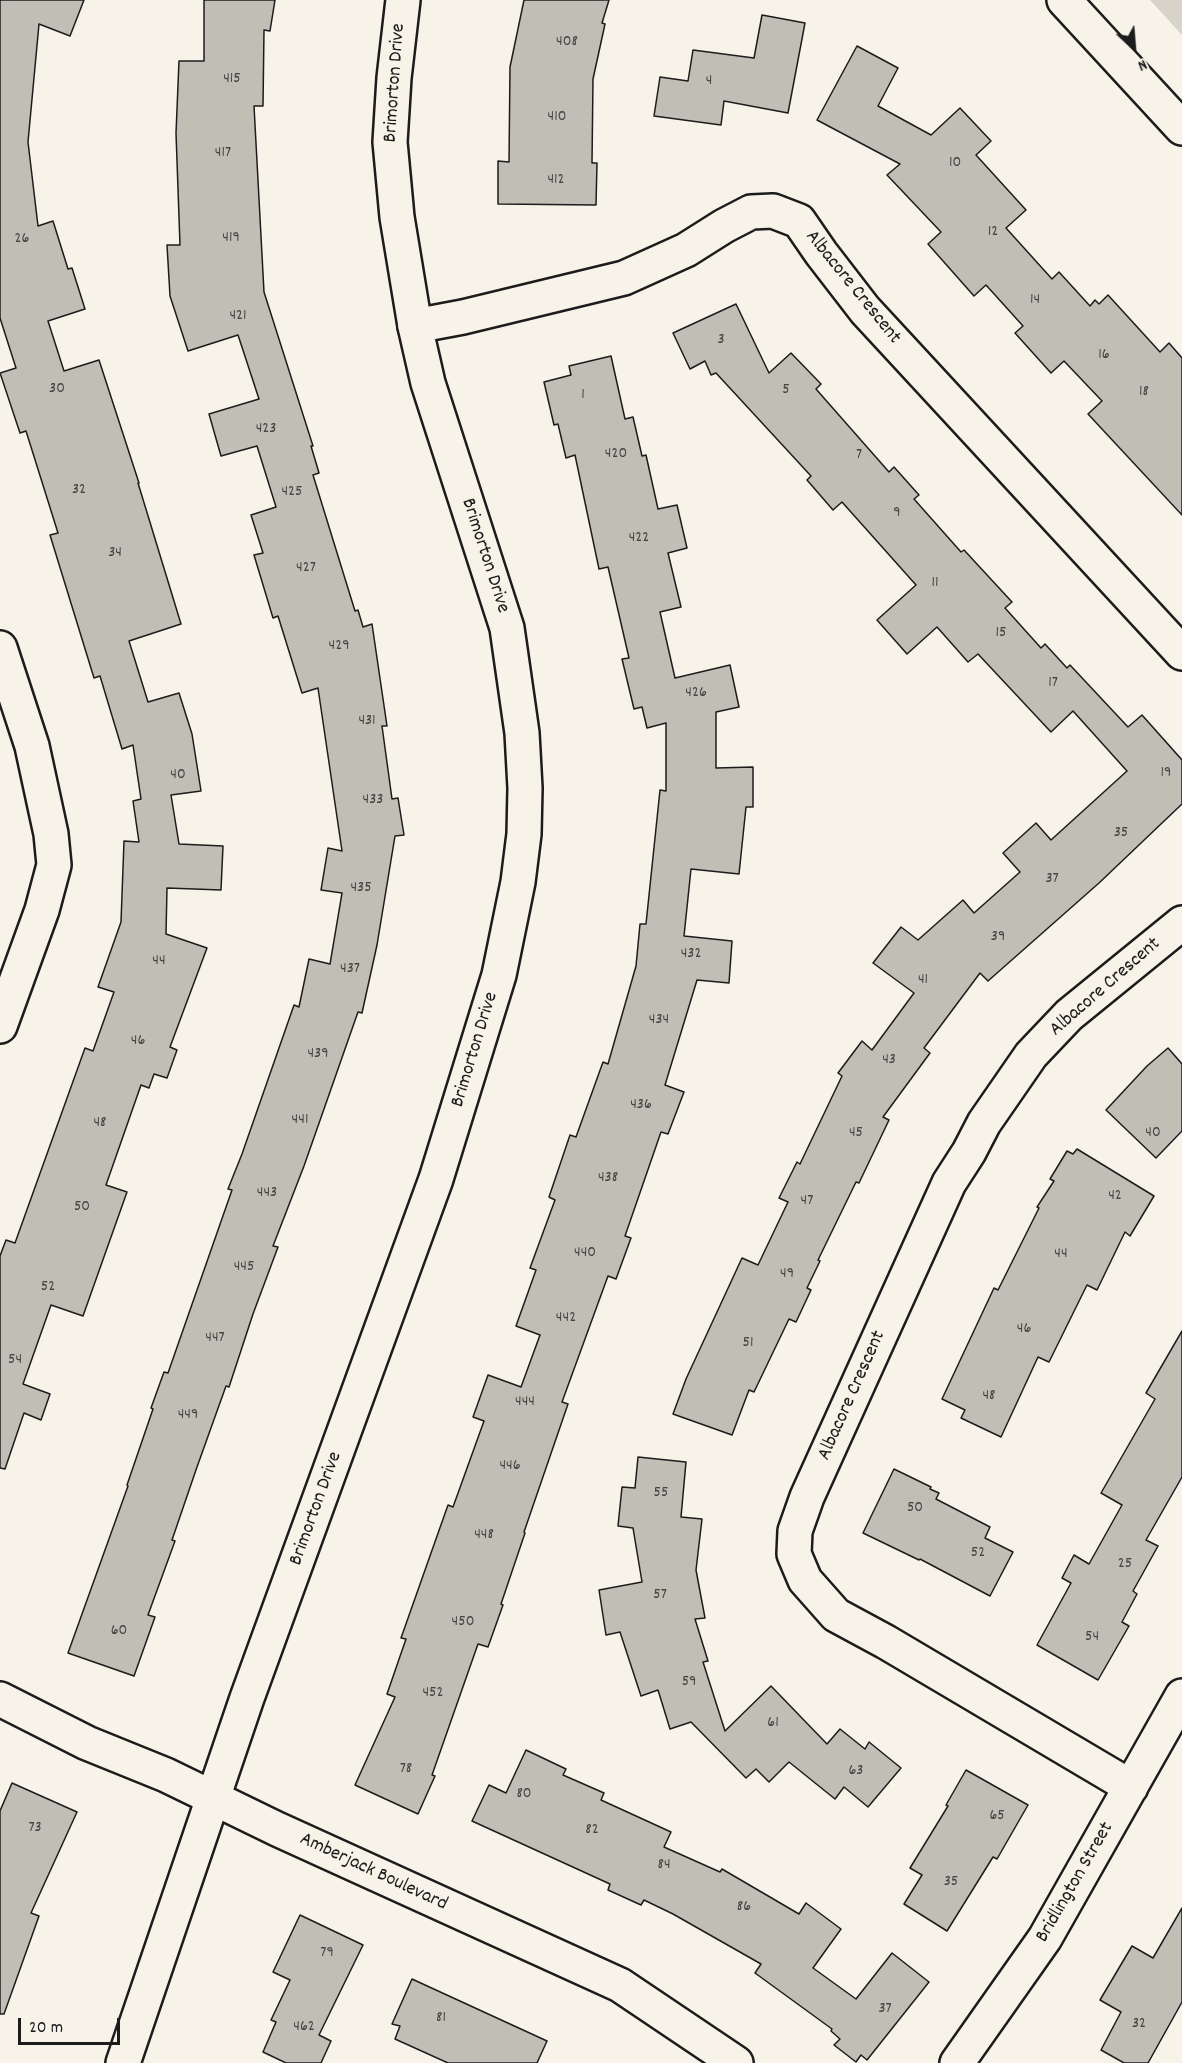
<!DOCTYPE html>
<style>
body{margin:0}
#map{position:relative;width:1182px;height:2063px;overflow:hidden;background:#f7f3e8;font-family:Dekko,sans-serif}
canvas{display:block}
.north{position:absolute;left:1104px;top:18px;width:60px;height:60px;-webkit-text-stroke:4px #f7f3e8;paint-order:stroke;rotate:154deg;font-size:16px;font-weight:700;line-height:24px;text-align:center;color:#1c1c1c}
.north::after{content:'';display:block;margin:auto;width:21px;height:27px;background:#1c1c1c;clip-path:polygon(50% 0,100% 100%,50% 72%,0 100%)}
.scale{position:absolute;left:18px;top:2018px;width:102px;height:27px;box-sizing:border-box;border:3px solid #1c1c1c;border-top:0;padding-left:8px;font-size:18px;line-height:21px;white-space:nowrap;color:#1c1c1c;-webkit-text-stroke:4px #f7f3e8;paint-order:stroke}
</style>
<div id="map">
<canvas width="1182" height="2063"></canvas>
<div class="north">N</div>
<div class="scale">20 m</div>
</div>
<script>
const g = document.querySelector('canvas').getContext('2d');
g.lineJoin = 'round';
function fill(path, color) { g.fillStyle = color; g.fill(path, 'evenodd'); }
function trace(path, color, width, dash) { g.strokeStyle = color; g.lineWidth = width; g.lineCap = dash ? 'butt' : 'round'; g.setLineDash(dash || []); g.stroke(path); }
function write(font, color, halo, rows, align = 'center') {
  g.font = font + ' Dekko,sans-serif'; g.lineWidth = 5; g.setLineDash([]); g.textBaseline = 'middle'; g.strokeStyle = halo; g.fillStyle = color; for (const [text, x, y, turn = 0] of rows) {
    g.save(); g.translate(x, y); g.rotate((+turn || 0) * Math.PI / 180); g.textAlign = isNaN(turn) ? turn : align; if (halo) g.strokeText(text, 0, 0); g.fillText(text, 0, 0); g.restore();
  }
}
fill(new Path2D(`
 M1150,0H1182V35Z`), '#d7d3cb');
const building = new Path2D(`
 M0,0H84L70,36L39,24L28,142L38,226L53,221L68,269L72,268L85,309L48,321L64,371L99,360L139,483H138L181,624L129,641L148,702L179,693L192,734L201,791L171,795L179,844L223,846L221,890L167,888L166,934L207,948L170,1047L177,1050L167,1078L154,1074L149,1088L141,1085L106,1185L127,1192L83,1316L51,1305L23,1384L50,1394L41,1420L24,1413L5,1469L0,1468V1256L6,1240L15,1243L85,1048L93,1051L114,992L98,987L121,922L124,841L139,842L133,801L141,799L133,745L122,749L100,676L94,678L50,535L58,533L26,431L20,433L0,373L16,368L0,318Z
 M204,0H275L270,31L264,30L263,106H254L264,292L313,446H311L319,473L313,475L355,611L358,610L363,627L372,624L387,726H382L392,799L398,798L404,835L395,836L377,945L362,1013L358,1012L304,1166L273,1246L278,1247L253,1314L229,1387L226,1386L197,1467L172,1540L175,1541L148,1615L155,1617L134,1676L68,1653L128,1486L127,1485L153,1409L151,1408L164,1372L168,1373L232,1190L228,1189L242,1154L294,1005L299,1007L309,959L330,964L342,893L321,890L328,848L342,851L318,688L302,693L278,616L273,618L254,555L263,553L251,515L276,507L257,446L221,456L209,414L259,399L238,335L188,351L170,296L167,245H180L176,133L179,61H204Z
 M524,0H609L602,23L605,24L593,79L592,163H597L596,205L498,204V161L509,162L510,67Z
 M762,15L805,23L788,113L724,101L721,125L654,116L660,77L688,81L693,50L754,58Z
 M857,46L898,68L878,106L931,135L960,108L991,141L976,155L1026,210L1006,228L1052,279L1059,272L1090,306L1095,300L1099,304L1108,295L1160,352L1169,343L1182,358V515L1088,414L1102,401L1064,361L1051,373L1015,333L1023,326L986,285L974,296L928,244L941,232L887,175L900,164L817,120Z
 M736,304L769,373L791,353L821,384L816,389L889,472L894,467L919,495L914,499L961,552L964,550L1012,602L1005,608L1041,648L1045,644L1067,668L1070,665L1128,727L1142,715L1182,760V804L1099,883L988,981L980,973L924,1048L930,1053L883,1117L889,1120L859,1183L856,1182L818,1260L820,1261L807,1288L811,1290L796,1322L789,1319L754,1392L749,1390L732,1435L673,1414L686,1379L742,1258L758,1265L788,1202L779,1198L797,1162L800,1164L842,1076L838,1073L862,1041L872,1050L914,993L873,963L901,927L918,940L963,900L974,913L1020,872L1003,853L1036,823L1051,840L1127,771L1073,711L1051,732L978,654L968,662L937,627L907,654L877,620L916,585L842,502L833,510L807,480L811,476L716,373L711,375L705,361L690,369L673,333Z
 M611,356L625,419L633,417L642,456L646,455L658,509L677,505L687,548L668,553L681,607L660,612L675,678L730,665L739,707L716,712V768L753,767V807H746L739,874L691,869L684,936L732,941L729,983L697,980L665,1085L684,1092L668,1134L661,1132L625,1236L631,1238L616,1279L608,1276L562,1402L568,1404L524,1532L525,1533L501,1604L503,1605L488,1647L478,1644L432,1775L435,1776L418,1814L355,1785L395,1697L387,1694L406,1639L401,1638L448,1505L453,1507L484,1421L473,1417L488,1375L521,1387L540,1335L516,1326L536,1270L530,1268L555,1200L549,1197L570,1135L576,1137L603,1062L608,1064L636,966L640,924H646L660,790L666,791V723L647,728L642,707L634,709L622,659L629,658L608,567L599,569L575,455L566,458L558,424L554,425L544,382L571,375L569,366Z
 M1168,1048L1182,1064V1131L1156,1158L1106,1110L1147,1066Z
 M1077,1149L1154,1196L1130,1236L1125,1232L1097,1290L1087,1285L1049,1362L1038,1357L1001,1437L961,1418L965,1410L942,1399L994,1288L998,1290L1039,1208L1037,1207L1054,1181L1050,1179L1067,1151L1073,1154Z
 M1182,1331V1477L1146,1540L1158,1546L1133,1591L1137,1594L1122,1622L1129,1626L1098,1680L1037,1645L1071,1583L1062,1578L1074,1555L1089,1564L1122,1505L1101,1493L1155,1399L1146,1393Z
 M638,1457L686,1462L681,1517L702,1519L696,1570L705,1618L695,1619L708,1661L703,1662L725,1731L771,1686L827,1744L840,1729L865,1749L869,1742L901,1768L868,1807L844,1787L835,1799L789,1762L769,1782L756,1769L746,1778L691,1722L670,1729L658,1690L641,1696L620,1632L606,1635L599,1590L642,1582L633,1528L618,1526L622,1487L635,1488Z
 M894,1469L931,1487L930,1489L939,1493L936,1499L990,1527L985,1538L1013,1552L990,1596L920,1559L919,1560L863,1533Z
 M526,1750L566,1769L563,1775L604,1793L601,1800L671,1832L664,1847L720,1872L722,1869L799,1914L806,1903L841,1929L813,1968L856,1999L892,1953L929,1982L867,2060L861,2055L856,2062L834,2045L840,2039L831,2031L832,2029L755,1973L761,1964L673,1914L644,1900L641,1905L608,1890L610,1884L472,1821L489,1785L506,1793Z
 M966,1770L1028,1805L997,1859L993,1857L947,1931L904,1904L922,1875L910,1868L948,1806L946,1805Z
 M12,1783L77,1812L31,1913L39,1916L4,2014H0V1811Z
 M1182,1908V2002L1148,2063H1124L1101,2050L1121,2012L1100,2000L1132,1946L1153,1958Z
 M300,1915L363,1945L319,2035L331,2041L321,2063H286L263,2052L276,2022L271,2020L290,1980L273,1972Z
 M412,1979L547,2041L537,2063H448L395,2039L400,2026L392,2024Z`);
fill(building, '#c0beb5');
trace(building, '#1c1c1c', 1.5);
const minor = new Path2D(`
 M415,326L463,317L624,278L686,250L724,226L751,212L773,211L799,221L821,253L865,310L1182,653
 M0,648L32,746L51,834L54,865L42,910L0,1026
 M0,1699L87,1743L166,1775L277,1829L620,1985L736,2063
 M1131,1787L886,1642L836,1615L805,1580L794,1554L795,1531L807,1497L949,1183L969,1152L984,1123L1031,1055L1069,1015L1182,923
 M957,2063L1045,1938L1182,1696`);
const tertiary = new Path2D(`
 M1064,0L1182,128
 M123,2063L247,1698L436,1179L499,975L518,882L524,834L525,788L522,733L507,628L428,383L415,326L397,217L390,142L394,78L403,0`);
trace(minor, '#1c1c1c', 38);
trace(tertiary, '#1c1c1c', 38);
trace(minor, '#f7f3e8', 33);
trace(tertiary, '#f7f3e8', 33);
write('16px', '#454442', null, [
 ["408",567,43],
 ["415",232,80],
 ["4",709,82],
 ["410",557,118],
 ["417",223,154],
 ["10",955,164],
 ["412",556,181],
 ["12",993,233],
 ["419",231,239],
 ["26",22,240],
 ["14",1035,301],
 ["421",238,317],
 ["3",721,341],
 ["16",1104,356],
 ["30",57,390],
 ["5",786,391],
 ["18",1144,393],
 ["1",583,396],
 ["423",266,430],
 ["420",616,455],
 ["7",859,456],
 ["32",79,491],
 ["425",292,493],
 ["9",897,514],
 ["422",639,539],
 ["34",115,554],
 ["427",306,569],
 ["11",935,584],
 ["15",1001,634],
 ["429",339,647],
 ["17",1053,684],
 ["426",696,694],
 ["431",367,722],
 ["19",1166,774],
 ["40",178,776],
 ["433",373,801],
 ["35",1121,834],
 ["37",1052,880],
 ["435",361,889],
 ["39",998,938],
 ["432",691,955],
 ["44",159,962],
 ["437",350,970],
 ["41",923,981],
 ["434",659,1021],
 ["46",138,1042],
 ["439",318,1055],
 ["43",889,1061],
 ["436",641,1106],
 ["441",300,1121],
 ["48",100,1124],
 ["45",856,1134],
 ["40",1153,1134],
 ["438",608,1179],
 ["443",267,1194],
 ["42",1115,1197],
 ["47",807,1202],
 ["50",82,1208],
 ["440",585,1254],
 ["44",1061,1255],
 ["445",244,1268],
 ["49",787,1275],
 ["52",48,1288],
 ["442",566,1319],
 ["46",1024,1330],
 ["447",215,1339],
 ["51",748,1344],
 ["54",15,1361],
 ["48",989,1397],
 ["444",525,1403],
 ["449",188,1416],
 ["446",510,1467],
 ["55",661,1494],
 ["50",915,1509],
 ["448",484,1536],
 ["52",978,1554],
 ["25",1125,1565],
 ["57",660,1596],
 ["450",463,1623],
 ["60",119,1632],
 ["54",1092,1638],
 ["59",689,1683],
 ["452",433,1694],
 ["61",773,1724],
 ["78",406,1770],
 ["63",856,1772],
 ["80",524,1795],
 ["65",997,1817],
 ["73",35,1829],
 ["82",592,1831],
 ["84",664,1866],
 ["35",951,1883],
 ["86",744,1908],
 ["79",327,1954],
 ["37",885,2010],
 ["81",441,2019],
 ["32",1139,2025],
 ["462",304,2028]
]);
write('20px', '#1c1c1c', '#f7f3e8', [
 ["Brimorton Drive",396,83,-86],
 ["Albacore Crescent",852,288,51],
 ["Brimorton Drive",484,556,72],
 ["Albacore Crescent",1106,988,-41],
 ["Brimorton Drive",476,1050,-73],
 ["Albacore Crescent",853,1396,-66],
 ["Brimorton Drive",317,1509,-70],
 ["Amberjack Boulevard",373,1873,25],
 ["Bridlington Street",1076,1883,-60]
]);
</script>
